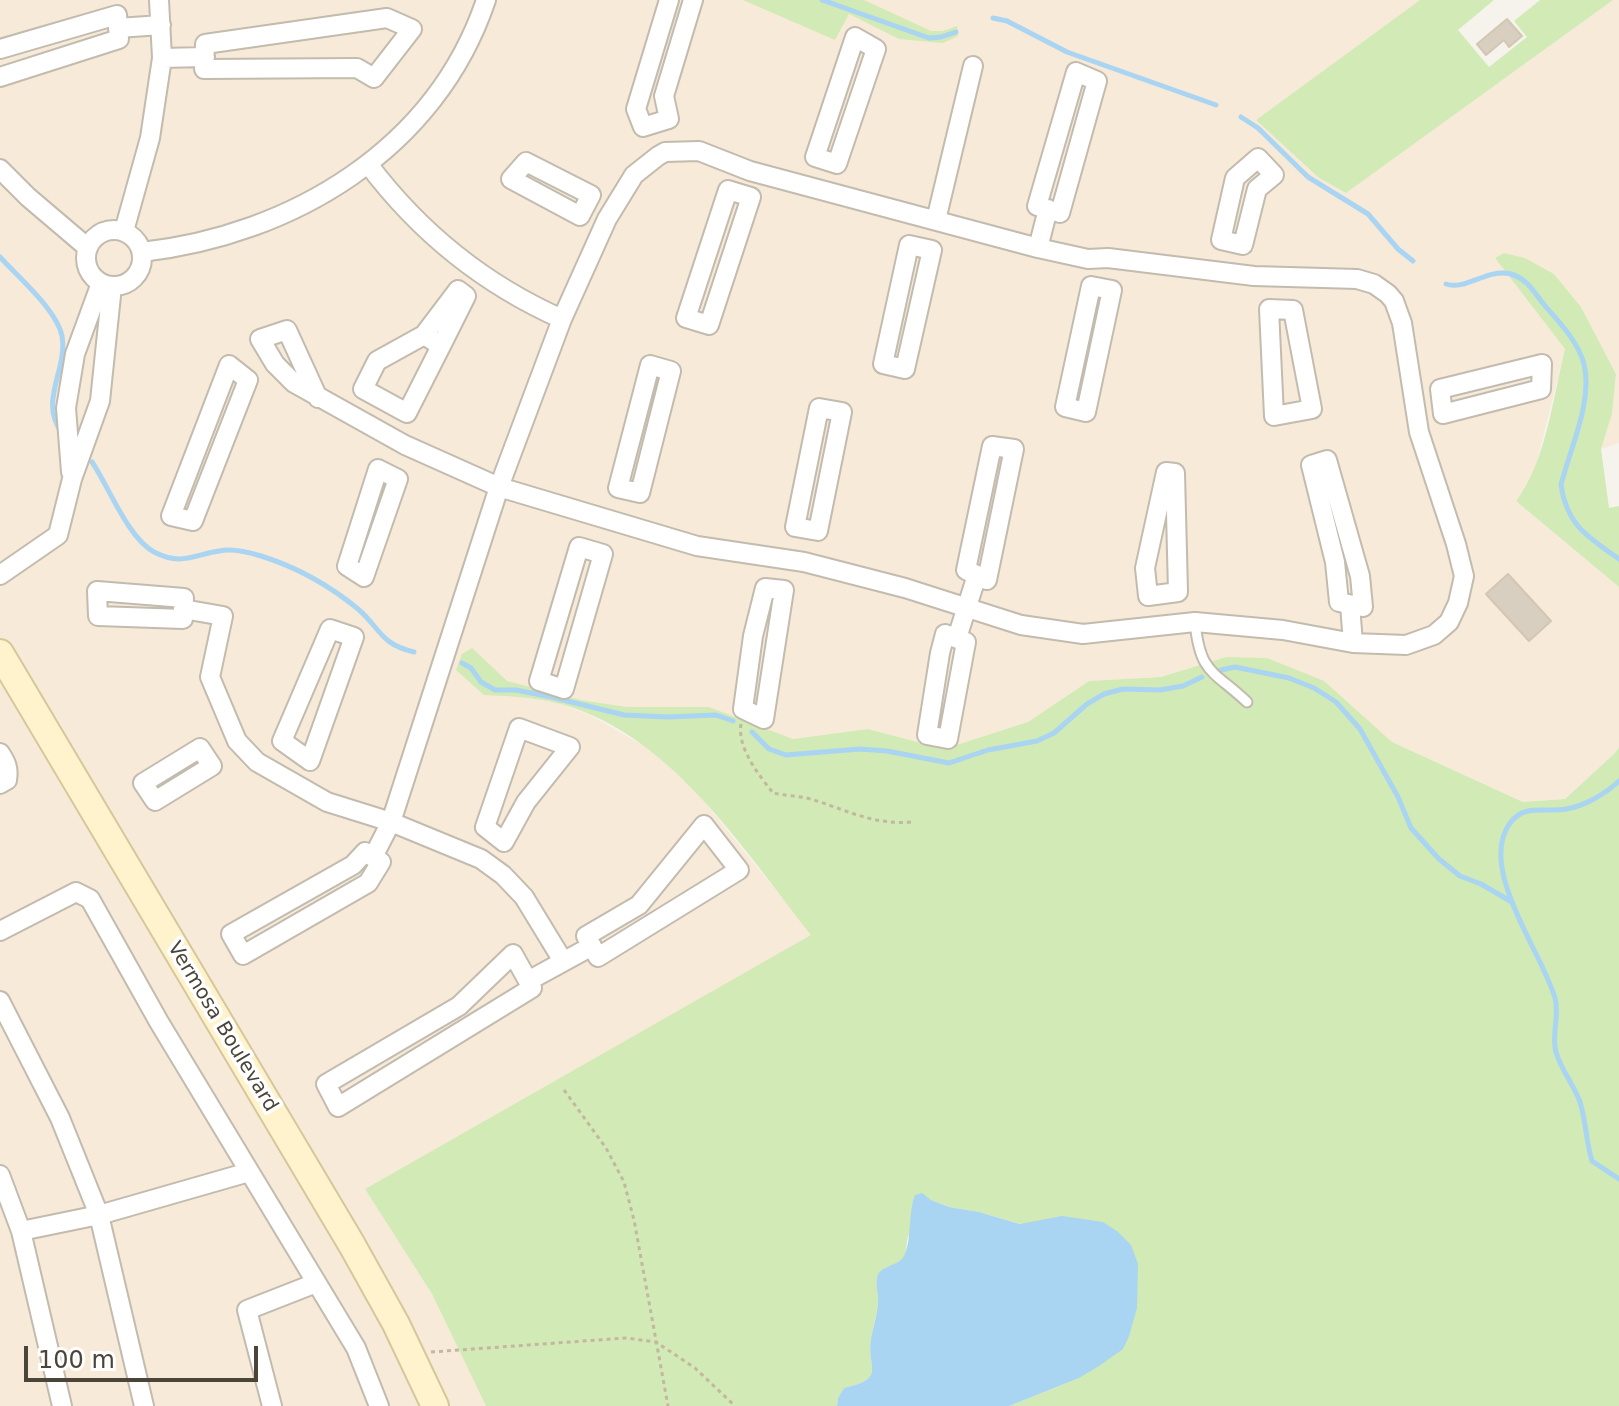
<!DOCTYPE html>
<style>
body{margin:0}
#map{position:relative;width:1619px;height:1406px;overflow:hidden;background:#f6f3ec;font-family:"DejaVu Sans",sans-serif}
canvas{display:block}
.scale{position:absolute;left:24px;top:1346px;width:234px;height:36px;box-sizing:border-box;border:4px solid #4b4439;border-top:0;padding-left:10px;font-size:24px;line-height:28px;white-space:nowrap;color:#4b4439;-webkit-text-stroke:6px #fff;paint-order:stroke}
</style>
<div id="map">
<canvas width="1619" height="1406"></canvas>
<div class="scale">100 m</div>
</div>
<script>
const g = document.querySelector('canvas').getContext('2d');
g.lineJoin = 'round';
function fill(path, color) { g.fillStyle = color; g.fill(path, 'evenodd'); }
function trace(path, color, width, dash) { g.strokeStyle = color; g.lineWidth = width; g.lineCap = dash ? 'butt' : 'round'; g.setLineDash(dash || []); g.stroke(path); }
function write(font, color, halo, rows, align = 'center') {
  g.font = font + ' "DejaVu Sans",sans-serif'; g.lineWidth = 7; g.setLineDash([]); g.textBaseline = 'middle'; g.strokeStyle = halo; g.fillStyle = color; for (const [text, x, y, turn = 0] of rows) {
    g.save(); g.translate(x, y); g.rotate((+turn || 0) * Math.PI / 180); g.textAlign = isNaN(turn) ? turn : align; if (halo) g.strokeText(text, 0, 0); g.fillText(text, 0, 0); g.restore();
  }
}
fill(new Path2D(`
 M0,0H1420L1256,120L1319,178L1346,193L1613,0H1619V443L1601,449L1612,414L1616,374L1581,307L1554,274L1525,258L1504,253L1495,258L1565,349L1536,465L1528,485L1516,501L1619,587V747L1615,753L1565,799L1523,802L1392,742L1324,682L1226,657L1161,677L1089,681L1028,722L944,749L868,729L793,739L709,707H627L581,700L506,681L520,697L554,702L590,715L651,750L694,789L812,935L365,1189L432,1294L486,1406H0Z`), '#f7ead8');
fill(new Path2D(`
 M743,0H864L931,31H943L957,26L958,36L943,43L899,39L849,14L835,40Z
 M1420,0H1494L1458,30L1489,67L1527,37L1514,21L1540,0H1613L1346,193L1319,178L1256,120Z
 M1504,253L1525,258L1554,274L1581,307L1616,374L1612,414L1601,449L1609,508L1619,506V587L1516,501C1546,462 1553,397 1565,349L1495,258Z
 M472,648L507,681L581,700L627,707H709L793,739L868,729L944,749L1028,722L1089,681L1161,677L1226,657L1267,658L1324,681L1392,742L1523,802L1565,799L1615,753L1619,747V1406H1009L1079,1378L1021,1224L979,1212L949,1207L931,1200C924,1212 914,1224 908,1237C906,1242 907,1250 905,1255C899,1267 880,1265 877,1278C875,1285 879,1295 878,1302C877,1315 873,1326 871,1339C866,1368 888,1378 844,1388L838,1398L837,1406H486L432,1294L365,1189L811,935C743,849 666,727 552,702C529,697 507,696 484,695L456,670L462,654Z`), '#d2eab5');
fill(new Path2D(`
 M922,1193L931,1200L949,1207L979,1212L1020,1224L1062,1216L1103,1222L1118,1232L1131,1245L1138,1264L1137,1308L1129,1336L1123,1349L1099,1366L1079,1378L1009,1406H837L838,1398L844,1388C888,1378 866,1368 871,1339C873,1327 877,1316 878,1303C879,1295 875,1286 877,1278C879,1265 898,1267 904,1256C912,1241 908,1213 915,1195Z`), '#a9d4f2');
trace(new Path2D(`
 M822,0L929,38L941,37L956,32
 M993,18L1007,21L1067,52L1216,105
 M1241,117L1258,128L1308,177L1368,214L1398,249L1413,261
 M0,257C17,276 57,310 62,336C68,370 38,401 62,433
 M1446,284C1465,291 1487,268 1511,274C1528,279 1535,294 1546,307C1561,324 1578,342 1584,364C1593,402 1570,448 1561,485C1567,526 1588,537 1619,559
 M92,462C109,487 128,538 154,552C181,566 193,555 219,551C233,548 248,552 261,556C296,567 329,585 358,609C381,629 380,644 414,652
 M462,663L471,668L481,682L495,690H516L551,697L624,715L668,717L716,715L733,721
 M1221,670L1235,667L1289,678L1314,688L1336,702L1360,729L1398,797L1411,828L1439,859L1460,876L1481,884L1510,901
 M752,732L769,749L786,755L860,749L887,751L949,763L988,750L1037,741L1054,733L1087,704L1104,694L1123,689L1160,690L1183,686L1202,677
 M1619,781C1605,794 1585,806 1566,809C1545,813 1525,803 1510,823C1477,868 1542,952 1555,998C1560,1016 1551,1035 1556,1052C1561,1070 1574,1085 1580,1102C1586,1121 1586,1142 1592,1161L1619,1179`), '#a9d4f2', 5);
const building = new Path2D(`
 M1507,19L1522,36L1509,47L1504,40L1486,55L1477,44Z
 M1508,574L1551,621L1529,641L1486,594Z`);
fill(building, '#d8cfc1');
trace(building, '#d3c7b4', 2);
const service = new Path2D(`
 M1195,622C1200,674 1213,670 1247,702`);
const minor = new Path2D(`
 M669,0L636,109L643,127L669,119L664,96L693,0
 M387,18L412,29L374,78L357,68L204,69L205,44Z
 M118,28L161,25
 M855,37L876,49L837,164L815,157Z
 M0,49L117,15L119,39L0,77
 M162,58L205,57
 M1076,72L1097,81L1060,213L1037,206Z
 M1258,158L1274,175L1257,189L1243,245L1221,240L1235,178Z
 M526,162L591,195L580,216L511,179Z
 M368,164C420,233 483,284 562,319
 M0,169L28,197L88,248
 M728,190L751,197L709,325L686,318Z
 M936,220L973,66
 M86 258a28 28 0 1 1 56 0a28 28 0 1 1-56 0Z
 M124,231L150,138L162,58L159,0
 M909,245L932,250L905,369L883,364Z
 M1038,248L1048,209
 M142,252C293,235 436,149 486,0
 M1091,286L1112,290L1086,412L1065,407Z
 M1269,309L1293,310L1312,409L1274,416Z
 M424,335L441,346L407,413L363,389L377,361Z
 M424,335L458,290L466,296L441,346
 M1542,364L1541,389L1443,414L1440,389Z
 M229,365L248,380L193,521L171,516Z
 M650,365L671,371L640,493L618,488Z
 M318,398L287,330L260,339L275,364L294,383L405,445L499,487L697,546L804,562L905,588L1021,625L1083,634L1195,622L1283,630L1353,643L1406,645L1434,635L1449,622L1458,603L1464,576L1456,544L1419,432L1402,323L1394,301L1388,294L1374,284L1357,279L1254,276L1108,258L1088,259L1038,248L750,171L699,151L665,152L658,156L634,175L607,219L562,319L499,487L391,822L373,857
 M819,408L842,412L818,531L795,527Z
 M992,446L1014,449L987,580L966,570Z
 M1327,460L1360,576L1363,607L1339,602L1335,562L1311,465Z
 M378,469L398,479L364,577L347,566Z
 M71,472L66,408L75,354L101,283
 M1166,472L1175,473L1178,592L1148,596L1145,568Z
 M579,547L603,554L564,689L539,681Z
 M0,575L58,535L72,479L100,401L112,286
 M765,588L784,590L764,719L743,709L753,636Z
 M97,591L184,598L183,619L98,616Z
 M1350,605L1353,643
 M183,609L223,616L210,677L237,741L257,762L327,802L391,822L481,859L503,875L524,897L563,961
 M330,629L354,637L310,761L282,741Z
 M945,634L966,642L948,739L927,735L940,653Z
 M957,638L977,575
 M519,728L570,747L526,802L504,842L485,827Z
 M200,748L212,766L155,801L143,783Z
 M0,753C6,762 9,768 7,780L0,784
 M704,825L739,870L598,957L586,936L639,905Z
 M365,852L381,862L368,883L243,955L231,934L353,865Z
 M0,931L76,892L90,899L159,1022L356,1348L379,1406
 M513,954L532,988L338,1107L326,1084L459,1006Z
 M528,981L592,946
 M0,1001L60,1118L99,1215L144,1406
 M0,1175L21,1231L62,1406
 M21,1231L99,1215L249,1172
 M272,1406L247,1310L316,1283`);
const secondary = new Path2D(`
 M0,653L352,1245L396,1324L435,1406`);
trace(service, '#c2bbae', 13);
trace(minor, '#c2bbae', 22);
trace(secondary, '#d6c79b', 30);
trace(new Path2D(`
 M741,724C737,748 759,775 773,793C787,796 804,796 817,801C851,812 875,825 912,822
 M564,1090L606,1148L624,1182L634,1220L668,1406
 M431,1352L626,1338L656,1342L695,1368L735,1406`), '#c4b79f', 3, [4, 4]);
trace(service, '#fff', 9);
trace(minor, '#fff', 18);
trace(secondary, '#fff3cd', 26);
write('20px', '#4b4439', '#fff', [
 ["Vermosa Boulevard",222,1027,59]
]);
</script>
